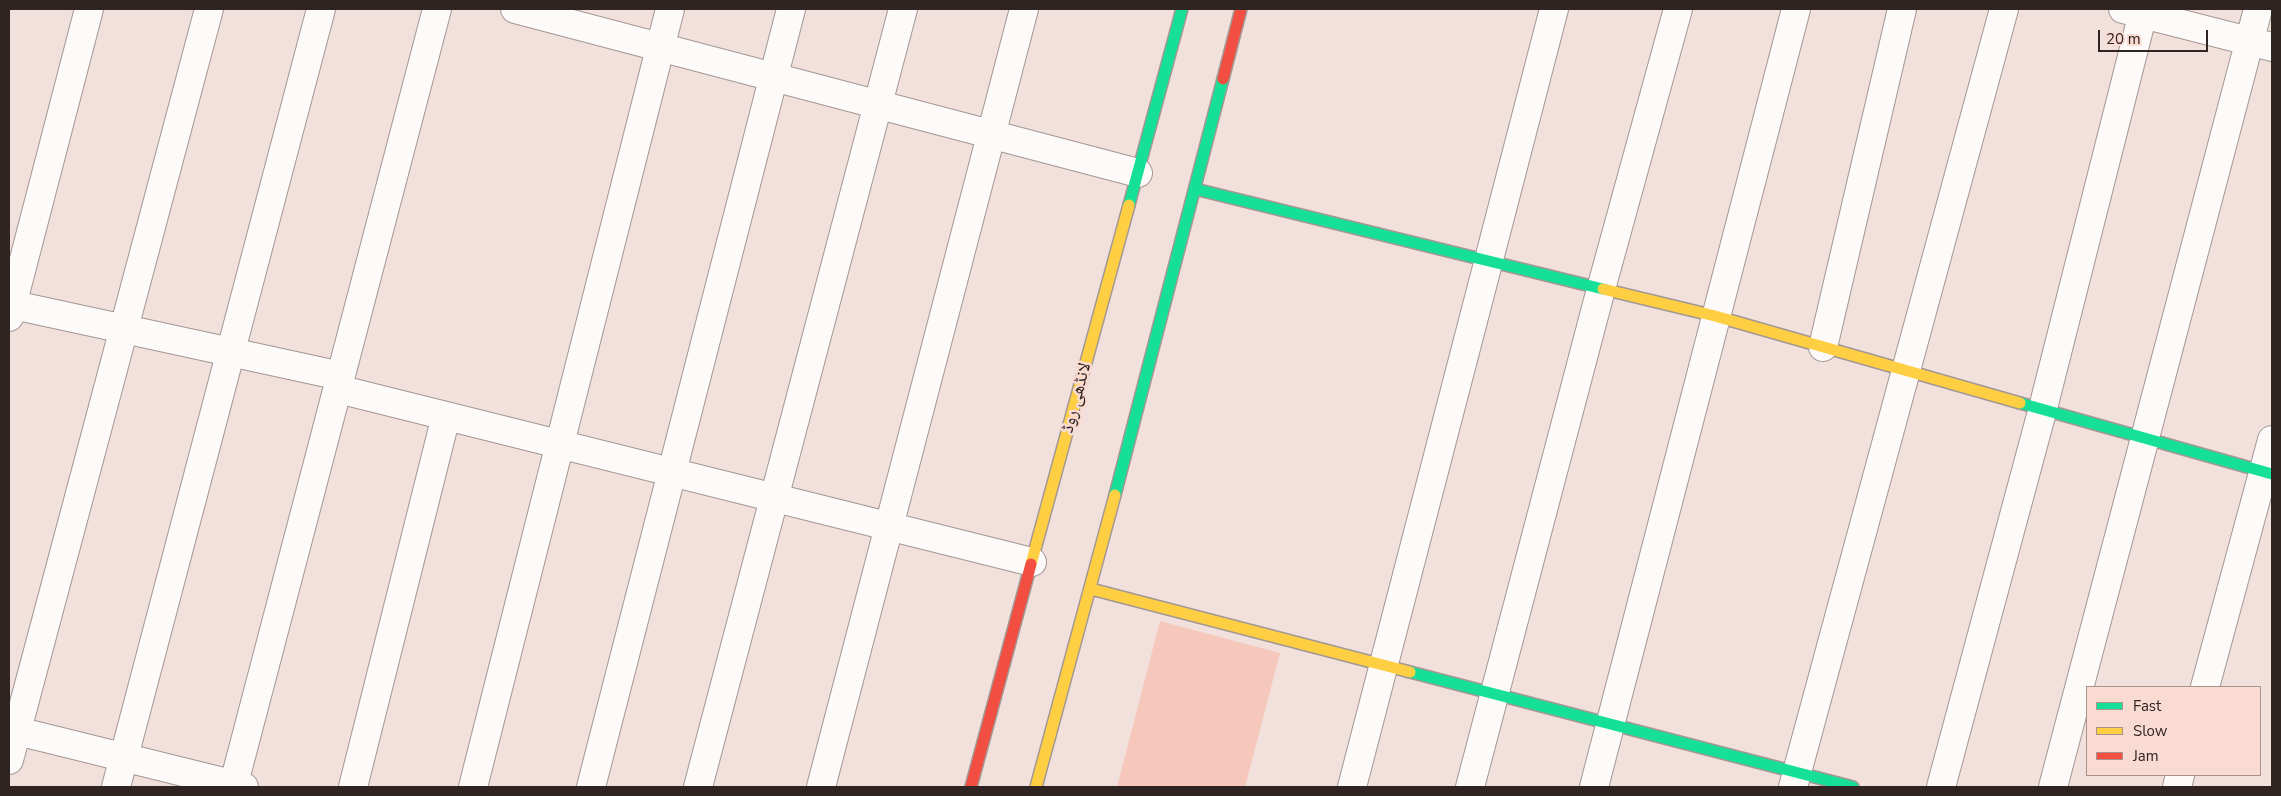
<!DOCTYPE html>
<meta charset="utf-8">
<style>
body{margin:0}
#map{position:relative;width:2281px;height:796px;overflow:hidden;background:#f1e0db;font-family:"Nunito Sans",sans-serif}
canvas{display:block}
.frame{position:absolute;inset:0;border:10px solid #2f2421;pointer-events:none}
.legend{position:absolute;left:2086px;top:686px;width:175px;height:90px;box-sizing:border-box;background:#fadbd2;border:1px solid #a9928b;margin:0;padding:6px 9px;list-style:none;font-size:15px;color:#2f2421}
.legend li{display:flex;align-items:center;gap:10px;height:25px}
.legend b{width:25px;border:1px solid #a9928b}
.scale{position:absolute;left:2098px;top:30px;width:110px;height:22px;box-sizing:border-box;border:2px solid #2f2421;border-top:0;padding-left:6px;font-size:15px;line-height:18px;white-space:nowrap;color:#2f2421;-webkit-text-stroke:4px #fadbd2;paint-order:stroke}
</style>
<div id="map">
<canvas width="2281" height="796"></canvas>
<div class="frame"></div>
<ul class="legend">
<li><b style="height:6px;background:#16e098"></b>Fast</li>
<li><b style="height:6px;background:#ffcf43"></b>Slow</li>
<li><b style="height:6px;background:#f24e42"></b>Jam</li>
</ul>
<div class="scale">20 m</div>
</div>
<script>
const g = document.querySelector('canvas').getContext('2d');
g.lineJoin = 'round';
function fill(path, color) { g.fillStyle = color; g.fill(path, 'evenodd'); }
function trace(path, color, width, dash) { g.strokeStyle = color; g.lineWidth = width; g.lineCap = dash ? 'butt' : 'round'; g.setLineDash(dash || []); g.stroke(path); }
function write(font, color, halo, rows, align = 'center') {
  g.font = font + ' "Nunito Sans","Noto Naskh Arabic",sans-serif'; g.lineWidth = 5; g.setLineDash([]); g.textBaseline = 'middle'; g.strokeStyle = halo; g.fillStyle = color; for (const [text, x, y, turn = 0] of rows) {
    g.save(); g.translate(x, y); g.rotate((+turn || 0) * Math.PI / 180); g.textAlign = isNaN(turn) ? turn : align; if (halo) g.strokeText(text, 0, 0); g.fillText(text, 0, 0); g.restore();
  }
}
fill(new Path2D(`
 M1160,621L1280,653L1245,787H1117Z`), '#f5c8bb');
const street = new Path2D(`
 M515,9L1138,173
 M2123,9L2272,47
 M9,304L341,376
 M9,317L89,9
 M1823,347L1902,9
 M338,389L1032,562
 M2205,687L2272,440
 M9,729L244,787
 M9,760L209,9
 M116,787L321,9
 M233,787L437,9
 M353,787L446,416
 M473,787L670,9
 M591,787L791,9
 M698,787L903,9
 M821,787L1024,9
 M1352,787L1554,9
 M1470,787L1601,289L1678,9
 M1594,787L1796,9
 M1793,787L2004,9
 M1941,787L2043,408L2144,9
 M2053,787L2258,9
 M2177,787L2180,775`);
const fast = new Path2D(`
 M1195,189L1603,289
 M1129,205L1182,9
 M2020,403L2272,474
 M1115,495L1223,79
 M1410,672L1853,787`);
const slow = new Path2D(`
 M1603,289L1715,316L2020,403
 M1031,564L1129,205
 M1091,589L1410,672
 M1036,787L1115,495`);
const jam = new Path2D(`
 M1223,79L1241,9
 M971,787L1031,564`);
trace(street, '#a39793', 30);
trace(fast, '#a39793', 14);
trace(slow, '#a39793', 14);
trace(jam, '#a39793', 14);
trace(street, '#fdfafa', 28);
trace(fast, '#16e098', 11);
trace(slow, '#ffcf43', 11);
trace(jam, '#f24e42', 11);
write('18px', '#2f2421', '#fadbd2', [
 ["لانڈھی روڈ",1077,398,-75]
]);
</script>
